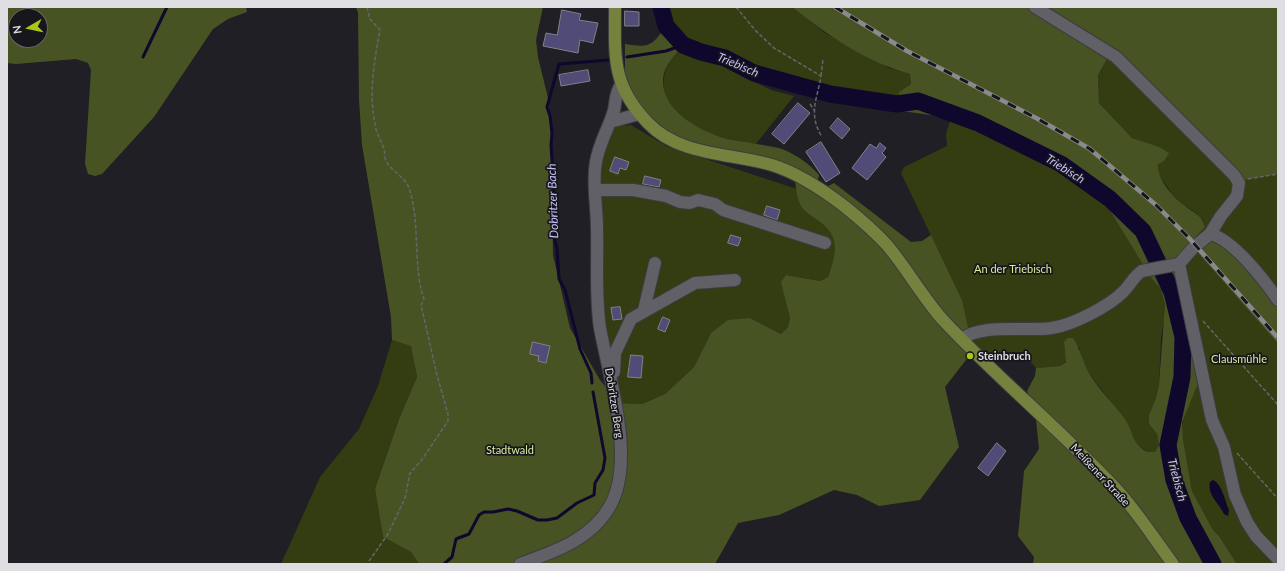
<!DOCTYPE html>
<meta charset="utf-8">
<style>
body{margin:0}
#map{position:relative;width:1285px;height:571px;overflow:hidden;background:#201f25;font-family:Lato,sans-serif}
canvas{display:block}
.frame{position:absolute;inset:0;border:8px solid #dedee2;pointer-events:none}
.north{position:absolute;left:8px;top:8px;width:40px;height:40px;box-sizing:border-box;background:#16161b;border:1px solid #66666b;border-radius:50%;rotate:261deg;font-size:11px;font-weight:700;line-height:16px;text-align:center;color:#dedee2}
.north::after{content:'';display:block;margin:auto;width:14px;height:18px;background:#aac718;clip-path:polygon(50% 0,100% 100%,50% 72%,0 100%)}
</style>
<div id="map">
<canvas width="1285" height="571"></canvas>
<div class="frame"></div>
<div class="north">N</div>
</div>
<script>
const g = document.querySelector('canvas').getContext('2d');
g.lineJoin = 'round';
function fill(path, color) { g.fillStyle = color; g.fill(path, 'evenodd'); }
function trace(path, color, width, dash) { g.strokeStyle = color; g.lineWidth = width; g.lineCap = dash ? 'butt' : 'round'; g.setLineDash(dash || []); g.stroke(path); }
function write(font, color, halo, rows, align = 'center') {
  g.font = font + ' Lato,sans-serif'; g.lineWidth = 3.5; g.setLineDash([]); g.textBaseline = 'middle'; g.strokeStyle = halo; g.fillStyle = color; for (const [text, x, y, turn = 0] of rows) {
    g.save(); g.translate(x, y); g.rotate((+turn || 0) * Math.PI / 180); g.textAlign = isNaN(turn) ? turn : align; if (halo) g.strokeText(text, 0, 0); g.fillText(text, 0, 0); g.restore();
  }
}
fill(new Path2D(`
 M661,7H792L825,33L889,68L910,74L911,84L899,92L897,104L830,94L754,73L725,58L692,49L683,45L666,26Z
 M678,51L721,65L771,90L794,96L755,145C739,141 722,138 707,132C670,116 647,86 678,51Z
 M1116,57L1239,182L1245,180L1278,174V300L1197,252L1278,344V564H1237L1219,536L1213,530L1192,491L1183,439L1182,424L1187,410L1179,264L1190,243L1205,227L1203,220L1195,212L1185,206L1173,195L1157,172L1158,164L1145,143L1132,138L1099,103L1098,75L1107,59Z
 M951,118L983,128L1070,171L1109,209L1151,278L1161,289L1165,305V315L1161,338L1159,384L1156,398L1149,415V424L1157,434L1159,445L1155,452H1147L1133,440L1125,420L1090,375L1083,362L1079,347L1064,346L1066,353V361L1060,366L1036,368L1022,352L987,353L978,357L962,339V300L901,173L904,167L947,146L946,134Z
 M631,125L666,146L797,189C798,196 798,202 802,207C810,221 833,221 836,246C837,256 832,267 828,277L820,281L786,275L782,282L790,318L788,327L781,334L750,318L711,333L694,367L665,394L642,404L620,403L605,328L602,298L601,171L606,145L616,126Z
 M392,340L411,345L417,377L399,419L375,489L383,537L411,552L419,564H281L320,477L359,429L378,386Z`), '#343d11');
fill(new Path2D(`
 M7,7H246L247,12L228,19L213,29L154,117L102,174L95,176L88,174L85,164L91,70L88,63L76,59L16,64L7,63ZM16,16H40V40H16Z
 M356,7H543L536,40L538,57L548,98L551,128L553,255L570,328L600,380L619,403L642,404L665,394L694,367L711,333L728,320L750,318L781,334L788,327L790,318L781,282L786,275L820,281L828,277C836,255 841,237 820,222C815,218 807,214 803,209C796,201 796,184 794,174L821,190L834,183L911,242L922,241L931,235L962,300L973,351L945,387L959,447L920,500L879,506L857,495L834,490L779,515L738,523L715,564H419L411,552L383,537L375,489L399,419L417,377L411,346L392,340L391,317L362,145L359,100L358,13Z
 M792,7H1278V174L1245,180L1239,183L1116,57L1107,59L1098,75L1099,103L1132,138L1159,147L1169,153L1164,161L1158,164C1157,179 1172,196 1184,205C1193,213 1202,214 1205,227L1190,243L1179,264L1200,378L1182,423L1183,439L1192,491L1213,530L1219,536L1237,564H1033L1034,557L1018,536L1024,471L1039,449L1035,410L1027,391L1035,376L1036,368L1060,366L1066,362L1064,342L1068,338H1073C1081,350 1083,363 1090,375C1100,391 1114,404 1125,419C1134,433 1130,441 1147,452H1155L1159,445L1157,434L1149,424V415L1156,398L1159,384L1165,305L1161,289L1151,278L1109,209L1070,171L983,128L951,118L902,111L897,104L899,92L911,84L910,74C866,62 827,35 792,7Z
 M666,26L683,45C675,55 664,66 663,79C661,111 701,132 728,139C745,143 764,144 782,149C795,154 810,164 819,175L817,185L696,144L666,131L640,107L625,81V44C650,48 652,46 666,26Z
 M1222,239L1278,300V344L1197,252L1210,241Z`), '#485323');
fill(new Path2D(`
 M1213,480C1222,484 1225,501 1229,510L1228,516L1224,514C1219,503 1207,495 1210,482Z`), '#10072c');
trace(new Path2D(`
 M143,57L167,7
 M627,57L666,51L683,45
 M592,383L591,373L580,349L565,290L559,279L557,249L554,237L555,221L551,203L555,195L551,183L553,175L551,145L552,133L550,116L547,107L559,64L609,60
 M444,564L452,557L456,539L469,534L479,515L484,512H493L508,509L517,511L538,520H547L557,518L577,503L594,495L595,483L603,470L605,458L593,392`), '#10072c', 3);
trace(new Path2D(`
 M661,7L666,26L683,45L701,52L725,58L754,73L830,94L897,104L918,101L978,123L1061,164L1110,199L1143,231L1172,292L1183,337L1182,377L1168,445L1174,480L1188,518L1213,564`), '#10072c', 17);
const building = new Path2D(`
 M562,10L581,14L579,20L598,23L593,43L580,40L578,53L543,46L546,33L557,35Z
 M625,11L639,12V26H625Z
 M588,70L590,81L561,86L559,75Z
 M798,103L810,113L784,144L772,134Z
 M838,118L850,129L842,139L830,128Z
 M821,142L840,173L826,182L806,152Z
 M880,143L886,148L882,153L886,157L867,180L852,168L870,144L876,148Z
 M615,157L629,162L626,170L620,168L618,174L610,171Z
 M645,176L661,180L659,187L643,184Z
 M767,206L780,210L777,220L764,215Z
 M731,235L741,238L738,246L728,243Z
 M620,307L622,319L613,320L611,308Z
 M663,317L670,320L665,332L658,329Z
 M533,342L550,346L546,363L538,361L539,356L530,354Z
 M631,355L643,356L641,378L628,377Z
 M997,443L1006,451L988,476L978,468Z`);
fill(building, '#504b77');
trace(building, '#818188', 1);
const minor = new Path2D(`
 M610,122L639,114
 M595,190H633L666,196L680,202L690,203L698,200L715,204L723,210L825,243
 M1210,234C1233,239 1265,281 1278,300
 M1179,264L1212,420L1224,447L1235,495L1247,522L1256,536L1278,559
 M644,310L655,263
 M962,339C982,323 1027,332 1052,328C1073,325 1109,306 1123,292C1130,285 1134,276 1142,271L1179,264L1193,248L1210,234L1221,216L1237,196L1239,183L1234,175L1116,57L1035,7
 M614,372L615,353L631,319L695,283L735,280
 M520,564C553,552 591,540 610,506C636,460 609,377 600,328C595,295 598,262 597,228C597,206 592,183 596,162C599,143 609,128 614,110C616,101 615,93 621,85`);
const major = new Path2D(`
 M615,7C615,56 611,85 648,123C679,156 731,153 772,165C798,173 823,190 844,206C859,218 875,232 887,245C907,269 922,296 942,319C998,379 1062,431 1118,491C1138,513 1155,540 1173,564`);
trace(minor, '#3c3c41', 14);
trace(major, '#3c3c41', 14);
trace(new Path2D(`
 M367,7L370,19L380,30C374,62 368,96 376,129C378,136 382,142 384,149C385,152 384,155 385,158C389,171 404,175 409,188C421,224 412,264 424,299L421,305L437,375L448,414V421L421,461L410,473L405,498L388,534L367,564
 M736,7L755,30L774,48L821,76C817,100 808,114 822,137
 M821,76L823,59
 M810,104L814,110
 M1248,179L1278,174
 M1203,321L1278,405
 M1237,453L1278,499`), '#66656b', 1.5, [4, 2]);
trace(minor, '#616067', 12);
trace(major, '#75823e', 12);
const rail = new Path2D(`
 M835,7L907,51L1038,119L1090,149L1156,205L1189,238L1278,338`);
trace(rail, '#89898e', 4.5);
trace(rail, '#16161b', 3, [9]);
for (const [x, y, r, color] of [
 [970,356,4,"#aac718"]
]) { const dot = new Path2D(); dot.arc(x, y, r, 0, 2 * Math.PI); g.fillStyle = color; g.fill(dot); trace(dot, '#16161b', 1.5); }
write('11px', '#d9ec9f', '#16161b', [
 ["An der Triebisch",1013,269],
 ["Clausmühle",1239,359],
 ["Stadtwald",510,450]
]);
write('bold 11px', '#dedee2', '#16161b', [
 ["Steinbruch",978,356]
], 'left');
write('11px', '#dedee2', '#16161b', [
 ["Dobritzer Berg",614,403,81],
 ["Meißener Straße",1100,475,47]
]);
write('italic 12px', '#c6c1fb', '#16161b', [
 ["Triebisch",738,65,23],
 ["Triebisch",1065,169,32],
 ["Dobritzer Bach",553,201,-92],
 ["Triebisch",1177,480,75]
]);
</script>
